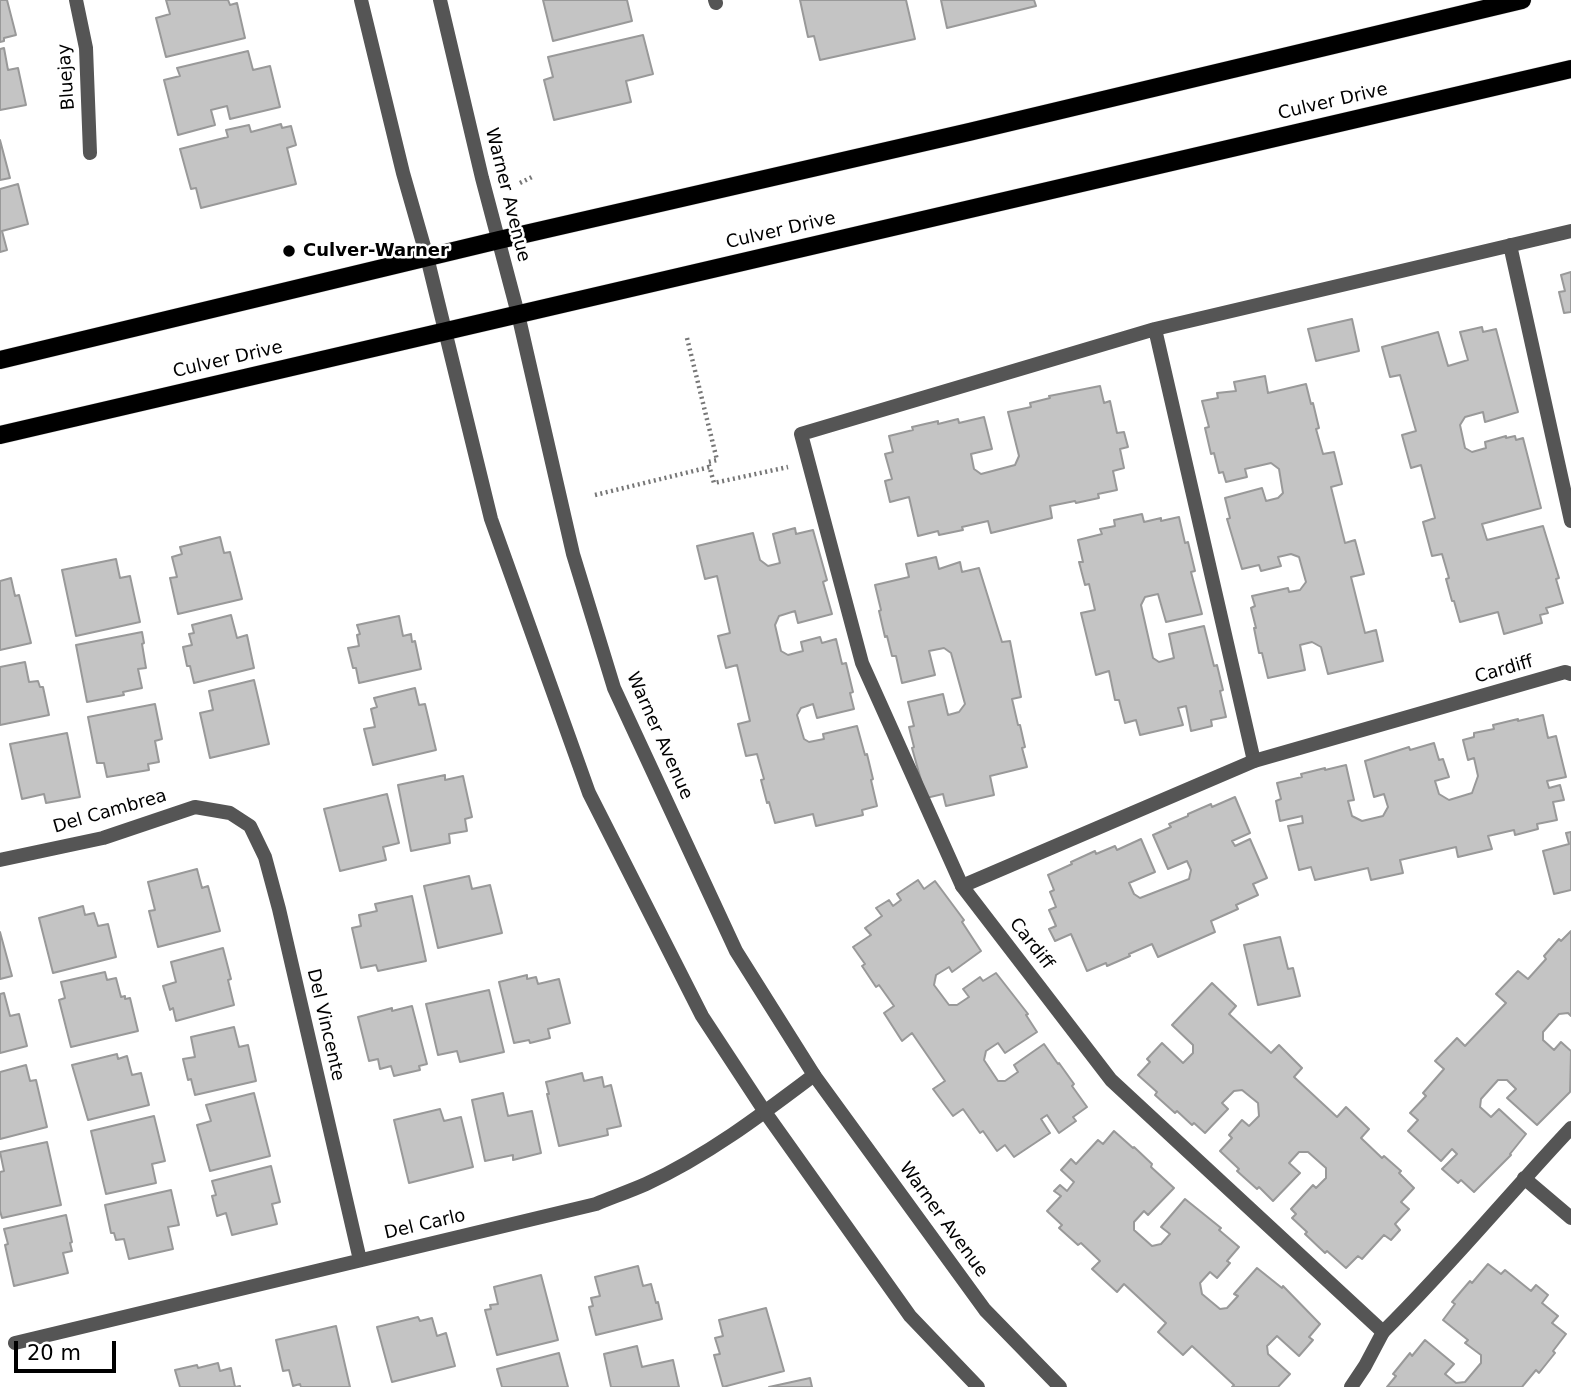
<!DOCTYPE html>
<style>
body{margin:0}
#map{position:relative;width:1571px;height:1387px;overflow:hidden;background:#fff;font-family:"DejaVu Sans",sans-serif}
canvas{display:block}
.scale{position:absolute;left:14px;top:1341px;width:102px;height:32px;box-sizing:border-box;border:4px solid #000;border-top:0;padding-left:9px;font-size:21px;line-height:24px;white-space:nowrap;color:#000;-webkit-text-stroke:5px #fff;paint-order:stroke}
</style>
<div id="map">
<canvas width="1571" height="1387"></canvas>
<div class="scale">20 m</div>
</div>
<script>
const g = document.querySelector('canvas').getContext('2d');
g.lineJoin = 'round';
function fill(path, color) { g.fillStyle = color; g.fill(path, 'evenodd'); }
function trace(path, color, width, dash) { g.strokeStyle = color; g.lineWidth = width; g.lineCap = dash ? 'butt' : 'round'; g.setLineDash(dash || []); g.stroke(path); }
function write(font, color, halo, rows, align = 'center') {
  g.font = font + ' "DejaVu Sans",sans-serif'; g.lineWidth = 5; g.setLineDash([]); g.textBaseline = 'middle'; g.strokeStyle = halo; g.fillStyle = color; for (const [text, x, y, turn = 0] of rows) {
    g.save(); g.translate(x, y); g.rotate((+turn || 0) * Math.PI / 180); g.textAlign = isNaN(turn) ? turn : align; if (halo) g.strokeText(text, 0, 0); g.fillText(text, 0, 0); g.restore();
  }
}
const building = new Path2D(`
 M0,0H7L16,35L4,38V41L0,42Z
 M166,0H228L230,5L237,3L245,38L166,57L156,18L170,14Z
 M543,0H627L632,21L553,41Z
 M800,0H906L915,39L820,60L814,36L808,37Z
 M941,0H1034L1036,6L947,28Z
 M643,35L653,74L626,81L631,102L554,120L544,80L553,77L548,57Z
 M4,48L8,70L18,68L26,105L0,110V49Z
 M248,51L253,70L270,66L280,107L230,119L227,106L211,110L215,125L178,135L164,80L180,76L177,68Z
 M281,124L282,128L291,126L296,145L287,148L296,184L201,208L196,188L191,189L180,149L228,137L226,130L249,125L251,132Z
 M0,140L10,178L0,180Z
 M18,184L28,224L2,231L7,250L0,252V189Z
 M1571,272V312L1564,313L1559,292L1565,291L1561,275Z
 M1352,319L1359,351L1316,361L1308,329Z
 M1482,327L1483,332L1496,329L1518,412L1485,422L1483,412L1465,417L1460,425L1465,448L1472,452L1486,448L1485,442L1506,436V438L1515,436L1516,440L1523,438L1541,508L1482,524L1487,540L1543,526L1559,578L1556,579L1563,603L1546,608L1548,613L1540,615L1542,623L1504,634L1498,612L1460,622L1454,601H1452L1446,579L1449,578L1442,554L1432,556L1423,522L1435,518L1421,465L1411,468L1402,435L1416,431L1400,375L1390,377L1382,347L1438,332L1448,366L1468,360L1460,332Z
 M1265,376L1268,393L1306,384L1311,404L1313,403L1319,428L1316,429L1323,454L1334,452L1342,484L1331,487L1345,543L1355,540L1364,574L1351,577L1365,633L1376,630L1383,661L1328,674L1321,647L1312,642L1300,645L1305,670L1268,678L1262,653H1259L1254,628H1256L1251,608L1255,606L1252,596L1288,588L1289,592L1300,590L1306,582L1299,557L1291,554L1278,557L1281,566L1261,571L1259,565L1242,569L1227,519L1230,518L1225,498L1262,488L1266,501L1278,498L1283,493L1279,469L1271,463L1245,469L1247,477L1226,482L1223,472L1219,473L1214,453L1211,454L1205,428L1209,427L1202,401L1218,398L1217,393L1236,391L1234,382Z
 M1100,386L1104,403L1110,401L1117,433L1124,432L1128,447L1120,449L1124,468L1113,471L1117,490L1098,494L1099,498L1076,503L1075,501L1050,506L1052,518L991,533L988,521L962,527L963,530L939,535L938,531L918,536L909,497L890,502L885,481L892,479L885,454L893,452L889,436L913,430L912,427L938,421V424L958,419L959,423L984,417L992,449L971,454L974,469L981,474L1015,465L1019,456L1008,412L1031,407L1030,403L1050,398L1049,396Z
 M1142,514L1144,522L1161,518V521L1179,517L1185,543L1188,542L1195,571L1191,572L1202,614L1166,622L1158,594L1145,597L1141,605L1153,658L1159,662L1174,658L1169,634L1204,626L1214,666L1217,665L1223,690L1220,691L1226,717L1211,720L1212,726L1191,731L1186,706L1178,708L1183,725L1140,735L1136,720L1125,723L1119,700H1115L1109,671L1096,675L1081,613L1095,610L1089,584L1085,585L1079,562H1083L1078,540L1102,534L1100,529L1115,526L1114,520Z
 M795,528L796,534L813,530L827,580L823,582L832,614L798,623L795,611L779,616L775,625L781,651L788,655L803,651L801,642L820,637L822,643L836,639L842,664L846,663L853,692L850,693L854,709L817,718L813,704L801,708L797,715L804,739L809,742L824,739L823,734L857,726L865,755L867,754L873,779L871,780L877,806L862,810L863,815L816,826L813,814L775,823L769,802L767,803L761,780L764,779L757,754L746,756L738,724L750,721L737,665L726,668L718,636L730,633L717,576L705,579L697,546L753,533L760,560L768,566L780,563L773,534Z
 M220,537L224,553L230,552L242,599L178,614L170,578L177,577L172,557L182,554L180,547Z
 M936,557L939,569L960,562L962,572L979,568L1002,642L1010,641L1021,697L1012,699L1018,725H1020L1025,747L1022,748L1027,767L990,776L994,795L946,806L943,794L926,798L912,748L914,747L909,727L914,726L908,702L943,694L948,715L959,712L965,704L951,653L944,648L929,651L935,675L902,683L896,656H892L887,636L885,637L879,611L881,610L875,585L909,577L906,564Z
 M116,559L120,578L130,576L140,622L76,636L62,570Z
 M11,578L15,596L19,595L31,643L0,650V581Z
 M231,615L237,638L247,635L254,668L194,683L190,666H187L183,647L192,645L189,634L194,633L192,625Z
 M399,616L403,636L411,634L412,642L415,641L421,669L359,683L356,668H353L348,648L359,646L357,635L360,634L357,625Z
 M142,632L144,643L142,644L146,668L138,669L142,688L123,692L124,695L87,702L76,645Z
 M25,662L29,682L38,681L40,687H43L49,715L0,725V667Z
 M254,680L269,744L210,758L200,713L213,710L209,691Z
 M415,688L419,705L425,704L436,750L373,765L364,729L375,727L371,709L377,707L374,698Z
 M155,704L162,739L155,741L159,762L148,764L149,770L107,777L104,763H97L88,717Z
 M1543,715L1548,738L1556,736L1566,777L1547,781L1549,788L1560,785L1564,800L1553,802L1557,820L1537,824L1538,829L1515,835L1514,830L1488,836L1492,849L1458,857L1456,847L1400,860L1403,873L1371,880L1368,868L1315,880L1311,867L1299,870L1288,826L1303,823L1302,816L1280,821L1276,801L1281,799L1277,783L1302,777L1301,774L1325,768V770L1346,765L1354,800L1348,801L1352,816L1362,821L1383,816L1388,807L1384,794L1374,797L1365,761L1409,747L1410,750L1434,743L1439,760L1443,759L1449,777L1435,781L1439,794L1449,800L1472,793L1478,776L1474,758L1468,760L1463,740L1474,737V733L1494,729L1493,725L1518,719V721Z
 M67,733L80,797L46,803L44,794L22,799L10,744Z
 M445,775V780L463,776L472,817L465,819L467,831L449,834L450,843L411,851L398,785Z
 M387,794L399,843L383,847L386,860L340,871L324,809Z
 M1235,797L1250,833L1232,841L1235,846L1250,839L1267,878L1253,884L1258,895L1236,905L1238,909L1211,921L1215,932L1158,957L1152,944L1129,954L1130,956L1107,966L1106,963L1087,971L1071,934L1055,941L1049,929L1056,926L1049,910L1056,907L1050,892L1054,890L1048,875L1072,864L1071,862L1095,851L1096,854L1115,846L1117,850L1141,839L1155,872L1129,883L1134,894L1140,898L1189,879L1191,870L1187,861L1168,869L1153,835L1171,827L1169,824L1188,816V814L1211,804L1212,807Z
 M1571,832V890L1554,894L1543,851L1569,844L1566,833Z
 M197,869L202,888L208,886L220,931L158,947L149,911L155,910L148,882Z
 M469,876L472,889L490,885L502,933L438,948L424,886Z
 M918,880L924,889L935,881L964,920L962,922L981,951L952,972L949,967L936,975L934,985L949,1005H957L969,997L963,989L980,977L983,981L996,973L1028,1014L1026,1015L1037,1032L1005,1053L998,1043L986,1051L984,1060L998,1081H1005L1018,1072L1014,1065L1044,1044L1058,1064L1059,1063L1074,1084L1072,1086L1087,1107L1073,1117L1076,1121L1059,1133L1047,1115L1041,1119L1050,1133L1014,1157L1005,1145L997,1151L983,1131L980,1133L963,1109L953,1116L933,1089L945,1081L912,1033L902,1041L884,1013L894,1006L879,985L876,987L862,966L865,964L853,947L871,935L865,928L882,916L876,908L889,900L893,906L901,900L897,894Z
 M412,896L426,961L378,971L376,965L361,968L352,928L361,926L359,915L377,911L375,904Z
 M83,906L85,915L94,913L98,926L108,924L116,957L53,973L39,918Z
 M1571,931V1016L1568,1013L1559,1014L1543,1032V1040L1554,1050L1561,1042L1571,1051L1570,1092L1537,1125L1507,1098L1516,1089L1507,1080H1498L1481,1099L1480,1107L1491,1117L1499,1109L1526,1134L1510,1154L1511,1155L1474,1192L1461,1180L1458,1183L1442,1169L1457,1154L1452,1149L1441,1161L1408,1131L1418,1120L1410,1113L1426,1096L1423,1093L1444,1069L1435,1061L1457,1038L1465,1046L1506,1003L1496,994L1518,971L1528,979L1546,959L1544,956L1559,939L1561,941Z
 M0,932L12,976L0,979Z
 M1280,937L1288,969L1293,968L1300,996L1258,1005L1244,945Z
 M223,948L231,979L228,980L234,1005L176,1021L173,1008L170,1010L163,986L176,982L171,962Z
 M105,972L107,980L116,978L121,997L125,996V999L130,998L138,1031L71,1047L59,1000L65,998L61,982Z
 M527,975V979L536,977L538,984L559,979L570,1023L548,1029L550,1038L530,1043L529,1040L514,1043L499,982Z
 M1212,983L1236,1006L1229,1014L1271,1053L1279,1045L1302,1068L1294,1077L1337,1117L1346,1107L1369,1129L1361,1138L1382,1158L1384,1156L1401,1171L1399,1173L1414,1188L1401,1202L1409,1209L1395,1224L1400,1230L1391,1240L1384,1235L1362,1259L1358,1256L1346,1268L1327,1251L1325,1253L1305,1234L1307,1232L1292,1218L1296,1214L1291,1209L1313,1185L1316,1188L1326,1178V1168L1308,1152H1299L1289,1163L1300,1173L1273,1201L1259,1187L1257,1189L1237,1171L1239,1169L1220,1151L1232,1138L1229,1135L1242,1120L1249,1126L1259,1116L1258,1103L1242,1090L1234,1091L1222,1103L1228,1109L1205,1133L1194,1123L1192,1125L1177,1111L1175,1113L1155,1095L1157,1092L1138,1075L1150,1062L1147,1059L1162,1043L1183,1063L1193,1053V1045L1172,1025Z
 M489,990L504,1052L460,1062L457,1051L438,1055L426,1004Z
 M4,993L10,1016L19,1014L27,1046L0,1053V994Z
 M412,1006L427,1064L419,1066L420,1070L394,1076L391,1066L380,1069L378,1059L369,1061L358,1017L392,1008V1011Z
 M234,1027L239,1047L248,1045L256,1081L195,1095L191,1079L188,1080L183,1059L195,1057L191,1037Z
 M117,1054L118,1059L127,1056L132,1075L141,1073L149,1105L88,1120L72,1065Z
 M26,1065L30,1081L36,1080L47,1127L0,1139V1072Z
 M582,1073L584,1081L602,1077L604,1087L611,1085L621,1126L607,1129L608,1135L559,1146L547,1094H549L546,1082Z
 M254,1093L270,1156L210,1171L197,1125L211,1121L206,1105Z
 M503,1093L508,1116L532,1111L541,1153L513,1160V1155L485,1161L472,1100Z
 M440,1109L444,1121L461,1117L473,1167L409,1183L394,1120Z
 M154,1116L165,1161L152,1164L156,1183L106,1194L91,1131Z
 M1114,1131L1133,1148L1134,1147L1152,1164L1151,1167L1174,1188L1148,1215L1144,1211L1134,1222V1230L1152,1246L1161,1244L1170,1234L1161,1227L1185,1199L1221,1228L1219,1230L1239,1247L1227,1261L1230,1263L1217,1278L1210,1272L1200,1283L1202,1294L1220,1309L1227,1308L1238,1296L1234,1294L1257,1268L1282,1288L1283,1286L1320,1324L1309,1337L1313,1340L1299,1356L1277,1336L1267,1346L1268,1354L1290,1374L1278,1387H1232L1234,1385L1192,1346L1183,1355L1158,1332L1166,1323L1124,1284L1117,1292L1092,1269L1100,1261L1081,1243L1078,1245L1059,1228L1062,1225L1047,1211L1061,1196L1054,1191L1060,1185L1067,1191L1074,1182L1061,1170L1071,1159L1076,1164L1098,1140L1103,1144Z
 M47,1142L61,1205L2,1218L0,1211V1172L4,1171L0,1152Z
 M271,1166L280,1202L272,1204L277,1224L232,1235L226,1213L217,1216L212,1196L216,1195L212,1181Z
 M171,1190L179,1225L168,1227L173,1249L129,1259L124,1239L116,1240L114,1233H111L105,1205Z
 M66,1215L72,1242L70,1243L72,1251L63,1253L68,1273L14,1286L5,1245L8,1244L4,1229Z
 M1488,1264L1501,1274L1505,1270L1531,1291L1536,1285L1548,1295L1542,1303L1558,1316L1552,1323L1566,1334L1553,1351L1555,1353L1539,1373L1536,1370L1522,1387H1387L1396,1376L1393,1374L1410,1353L1412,1356L1425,1340L1454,1364L1445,1374L1456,1383L1465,1382L1481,1363V1355L1465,1343L1468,1340L1443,1320L1455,1304L1452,1302L1470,1281L1472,1283Z
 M638,1266L643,1286L651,1284L656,1303L658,1302L662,1319L596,1335L589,1307L593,1306L591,1298L600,1296L595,1277Z
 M541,1275L558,1340L497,1355L485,1310L491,1309L490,1305L498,1304L494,1287Z
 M766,1308L784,1371L723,1387L714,1355L720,1354L715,1338L723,1336L719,1320Z
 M418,1317L420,1321L432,1318L437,1336L446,1333L455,1366L392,1382L377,1327Z
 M336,1326L350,1387H301L300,1384L293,1386L289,1370L283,1371L276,1340Z
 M637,1346L642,1367L673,1360L679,1387H611L604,1354Z
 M559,1353L568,1387H502L497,1369Z
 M218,1363L220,1371L231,1368L235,1387L240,1386V1387H180L175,1370L197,1365L198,1368Z
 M810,1378L812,1387H769Z`);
fill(building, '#c4c4c4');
trace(building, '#999', 2);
const primary = new Path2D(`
 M0,360L499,240L969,132L1522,0
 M0,435L1571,69`);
trace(primary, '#dbdbdb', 19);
trace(new Path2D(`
 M520,183L532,177
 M687,338L717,460L708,462L714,483L788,467
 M595,495L710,467`), '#777', 4.5, [2, 3.5]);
trace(new Path2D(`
 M1510,245L1571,521
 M1155,329L1571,231
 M962,886L862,663L801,434L1155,329L1254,761
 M1351,1387L1365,1366L1383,1332`), '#555', 14);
trace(new Path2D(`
 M76,0L86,48L90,153
 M715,0L716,3
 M1571,674L1565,672L1254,761L962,886L1111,1080L1383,1332C1449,1267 1508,1195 1571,1128
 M0,860L103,838L195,807L230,813L250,826L265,857L279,909L360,1260
 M1524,1178L1571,1218
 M15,1343L596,1204C613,1197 630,1191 646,1184C707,1156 761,1115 814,1075`), '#555', 14);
trace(new Path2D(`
 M361,0L403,173L427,257L491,519L589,793L702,1016L765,1112L910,1316L978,1387
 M440,0L482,178L518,314L573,554L614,688L736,951L814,1075L985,1310L1060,1387`), '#555', 14);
trace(primary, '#000', 18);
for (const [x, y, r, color] of [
 [289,251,7,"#000"]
]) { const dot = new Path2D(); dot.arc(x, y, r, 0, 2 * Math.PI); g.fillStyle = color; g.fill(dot); trace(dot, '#fff', 2.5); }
write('18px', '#000', '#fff', [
 ["Bluejay",67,77,-94],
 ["Culver Drive",1333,102,-13],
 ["Warner Avenue",507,195,76],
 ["Culver Drive",781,231,-13],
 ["Culver Drive",228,360,-13],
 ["Cardiff",1504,670,-16],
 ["Warner Avenue",659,736,66],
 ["Del Cambrea",110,812,-16],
 ["Cardiff",1031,944,52],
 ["Del Vincente",325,1025,77],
 ["Warner Avenue",943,1220,54],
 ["Del Carlo",425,1225,-13]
]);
write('bold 18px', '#000', '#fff', [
 ["Culver-Warner",303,251]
], 'left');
</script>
